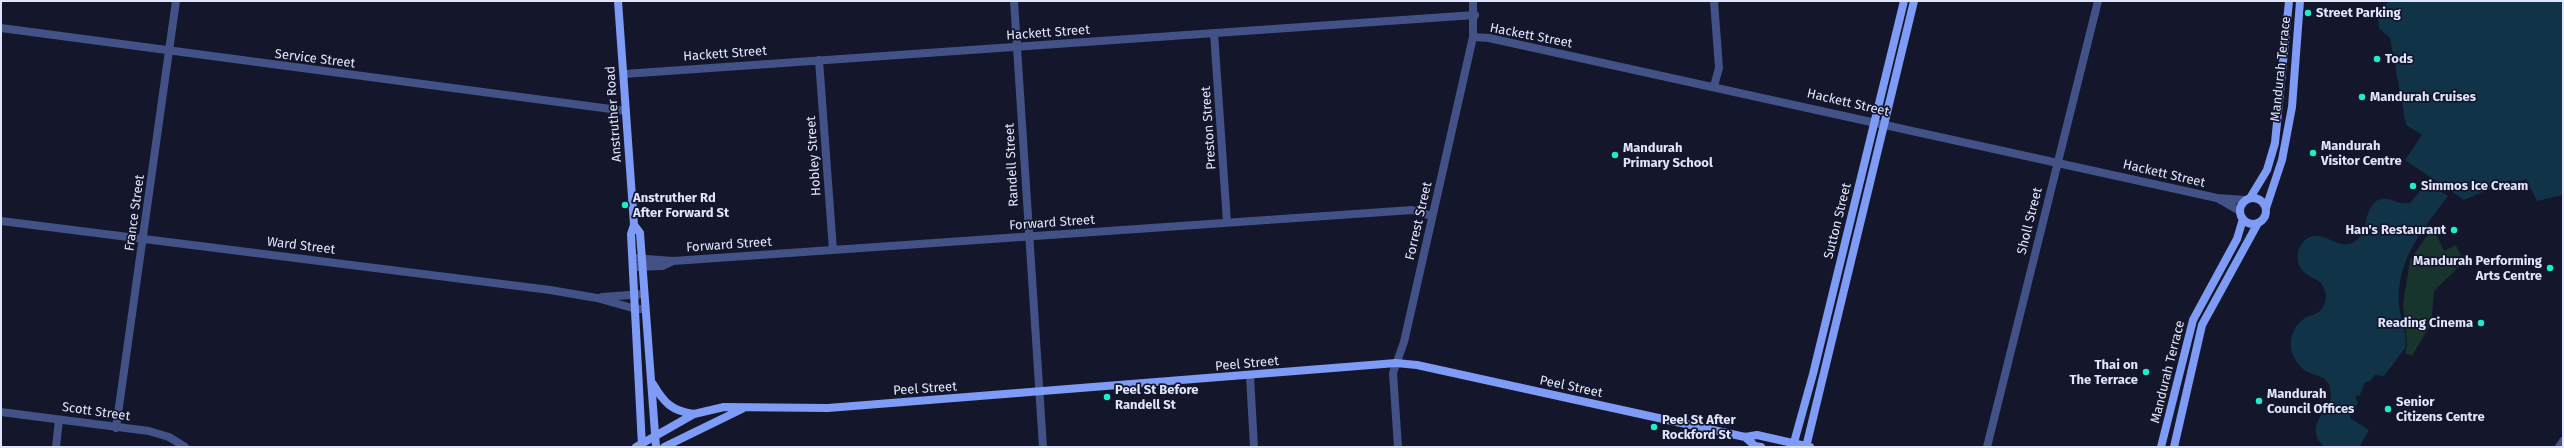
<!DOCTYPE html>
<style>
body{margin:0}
#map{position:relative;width:2564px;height:448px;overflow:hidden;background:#14162b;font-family:"Fira Sans",sans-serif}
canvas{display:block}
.frame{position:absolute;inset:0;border:2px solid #e0e5fd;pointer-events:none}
</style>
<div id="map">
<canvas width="2564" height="448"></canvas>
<div class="frame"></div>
</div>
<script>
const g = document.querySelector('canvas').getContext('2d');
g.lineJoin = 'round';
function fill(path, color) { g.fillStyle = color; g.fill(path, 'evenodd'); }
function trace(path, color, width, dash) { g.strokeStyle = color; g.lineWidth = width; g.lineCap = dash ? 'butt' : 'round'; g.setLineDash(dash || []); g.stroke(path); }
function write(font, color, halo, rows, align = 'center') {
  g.font = font + ' "Fira Sans",sans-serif'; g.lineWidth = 3.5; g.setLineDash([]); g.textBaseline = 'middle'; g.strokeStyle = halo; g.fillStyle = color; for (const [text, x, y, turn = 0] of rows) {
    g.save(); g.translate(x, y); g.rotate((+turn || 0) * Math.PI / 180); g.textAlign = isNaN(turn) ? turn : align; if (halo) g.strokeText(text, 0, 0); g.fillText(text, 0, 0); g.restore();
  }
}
fill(new Path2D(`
 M2433,227L2444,251L2456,245L2464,262L2434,291L2431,324L2412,356L2405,353L2407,344L2403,304L2410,260Z`), '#17352c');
fill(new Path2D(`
 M2389,1H2563V195L2537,201L2526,179L2512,183L2511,180L2464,200L2405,160L2422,135L2406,125L2390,38L2379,28L2378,10Z
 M2427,183L2448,196C2422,231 2396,259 2399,305C2400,318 2408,335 2405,348L2384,376L2375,375L2370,381L2365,382L2360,395L2355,397L2358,403L2350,414V418L2369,430L2360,446L2324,447C2305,426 2324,417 2331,398C2331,369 2313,381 2300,366C2287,352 2287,330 2305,318C2310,315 2316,315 2321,310C2325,305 2325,301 2326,295C2325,291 2323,285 2320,282C2316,279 2310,277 2306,274C2295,266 2295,249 2305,240C2322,226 2337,252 2354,242C2369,233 2362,214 2376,201C2389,194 2397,206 2410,203Z`), '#103348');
trace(new Path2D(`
 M1014,1L1043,447
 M1714,1L1719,68L1714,86
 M1,28L626,111
 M1214,33L1227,222
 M1473,37L1489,38L2217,198L2245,200
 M819,60L833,250
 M624,74L1475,15
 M2217,198L2240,211
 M1,221L550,290L597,298L636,309H645
 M633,258L673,261L1412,210L1432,216
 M633,267L662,266L673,261
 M602,297L644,294
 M1250,376L1254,447
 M1,412L149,431L169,437L185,447
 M116,428L176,1
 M56,447L59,420
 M1398,447L1393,373L1404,342L1473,37V1
 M1987,447L2098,1
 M2559,447L2563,441`), '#425287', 8);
trace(new Path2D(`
 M618,1L634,225L631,234L642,446
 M2250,198L2267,170L2275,143L2289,1
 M2240 211a13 13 0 1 1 26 0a13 13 0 1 1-26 0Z
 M2266,208L2282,160L2292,107L2300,1
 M634,225L640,233L656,447
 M653,384C664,403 672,411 694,414
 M1745,437L1755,446L1761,447
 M1793,446L1813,374L1904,1
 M636,447L694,414L724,407L828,408L1396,363L1417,365L1745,437L1757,435L1810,447
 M664,447L742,409
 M1806,447L1914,1
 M2161,447L2193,320L2237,239L2243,219
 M2174,447L2202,325L2258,223`), '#7e9bf6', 8);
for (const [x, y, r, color] of [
 [2308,13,4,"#1aeecb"],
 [2377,59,4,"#1aeecb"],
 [2362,97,4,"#1aeecb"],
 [2313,153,4,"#1aeecb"],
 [1615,155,4,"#1aeecb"],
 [2413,186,4,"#1aeecb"],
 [625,205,4,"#1aeecb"],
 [2454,230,4,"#1aeecb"],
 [2550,268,4,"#1aeecb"],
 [2481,323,4,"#1aeecb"],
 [2146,372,4,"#1aeecb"],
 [1107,397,4,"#1aeecb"],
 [2259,401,4,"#1aeecb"],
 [2388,409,4,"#1aeecb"],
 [1654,427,4,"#1aeecb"]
]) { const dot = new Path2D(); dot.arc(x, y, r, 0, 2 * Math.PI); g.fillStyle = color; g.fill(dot); trace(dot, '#14162b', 1.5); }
write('bold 13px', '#e0e5fd', '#14162b', [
 ["Street Parking",2316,13],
 ["Tods",2385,59],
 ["Mandurah Cruises",2370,97],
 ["Mandurah",2321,146],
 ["Visitor Centre",2321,161],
 ["Mandurah",1623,148],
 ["Primary School",1623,163],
 ["Simmos Ice Cream",2421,186],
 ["Anstruther Rd",633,198],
 ["After Forward St",633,213],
 ["Han's Restaurant",2446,230,"right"],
 ["Mandurah Performing",2542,261,"right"],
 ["Arts Centre",2542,276,"right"],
 ["Reading Cinema",2473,323,"right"],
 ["Thai on",2138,365,"right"],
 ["The Terrace",2138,380,"right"],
 ["Peel St Before",1115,390],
 ["Randell St",1115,405],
 ["Mandurah",2267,394],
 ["Council Offices",2267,409],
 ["Senior",2396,402],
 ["Citizens Centre",2396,417],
 ["Peel St After",1662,420],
 ["Rockford St",1662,435]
], 'left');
write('13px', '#e0e5fd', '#14162b', [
 ["Hackett Street",1048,33,-4],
 ["Hackett Street",1531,36,11],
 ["Hackett Street",725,54,-4],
 ["Service Street",315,59,7],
 ["Mandurah Terrace",2281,69,-84],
 ["Hackett Street",1848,103,13],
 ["Anstruther Road",614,114,-94],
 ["Preston Street",1209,128,-94],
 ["Hobley Street",814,156,-94],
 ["Randell Street",1012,165,-93],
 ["Hackett Street",2164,174,13],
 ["France Street",135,213,-82],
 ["Forrest Street",1419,221,-77],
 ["Sutton Street",1838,221,-76],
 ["Sholl Street",2030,221,-76],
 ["Forward Street",1052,223,-4],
 ["Forward Street",729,245,-4],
 ["Ward Street",301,246,7],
 ["Peel Street",1247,364,-5],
 ["Mandurah Terrace",2168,372,-76],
 ["Peel Street",1571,387,12],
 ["Peel Street",925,389,-4],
 ["Scott Street",96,412,8]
]);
</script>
